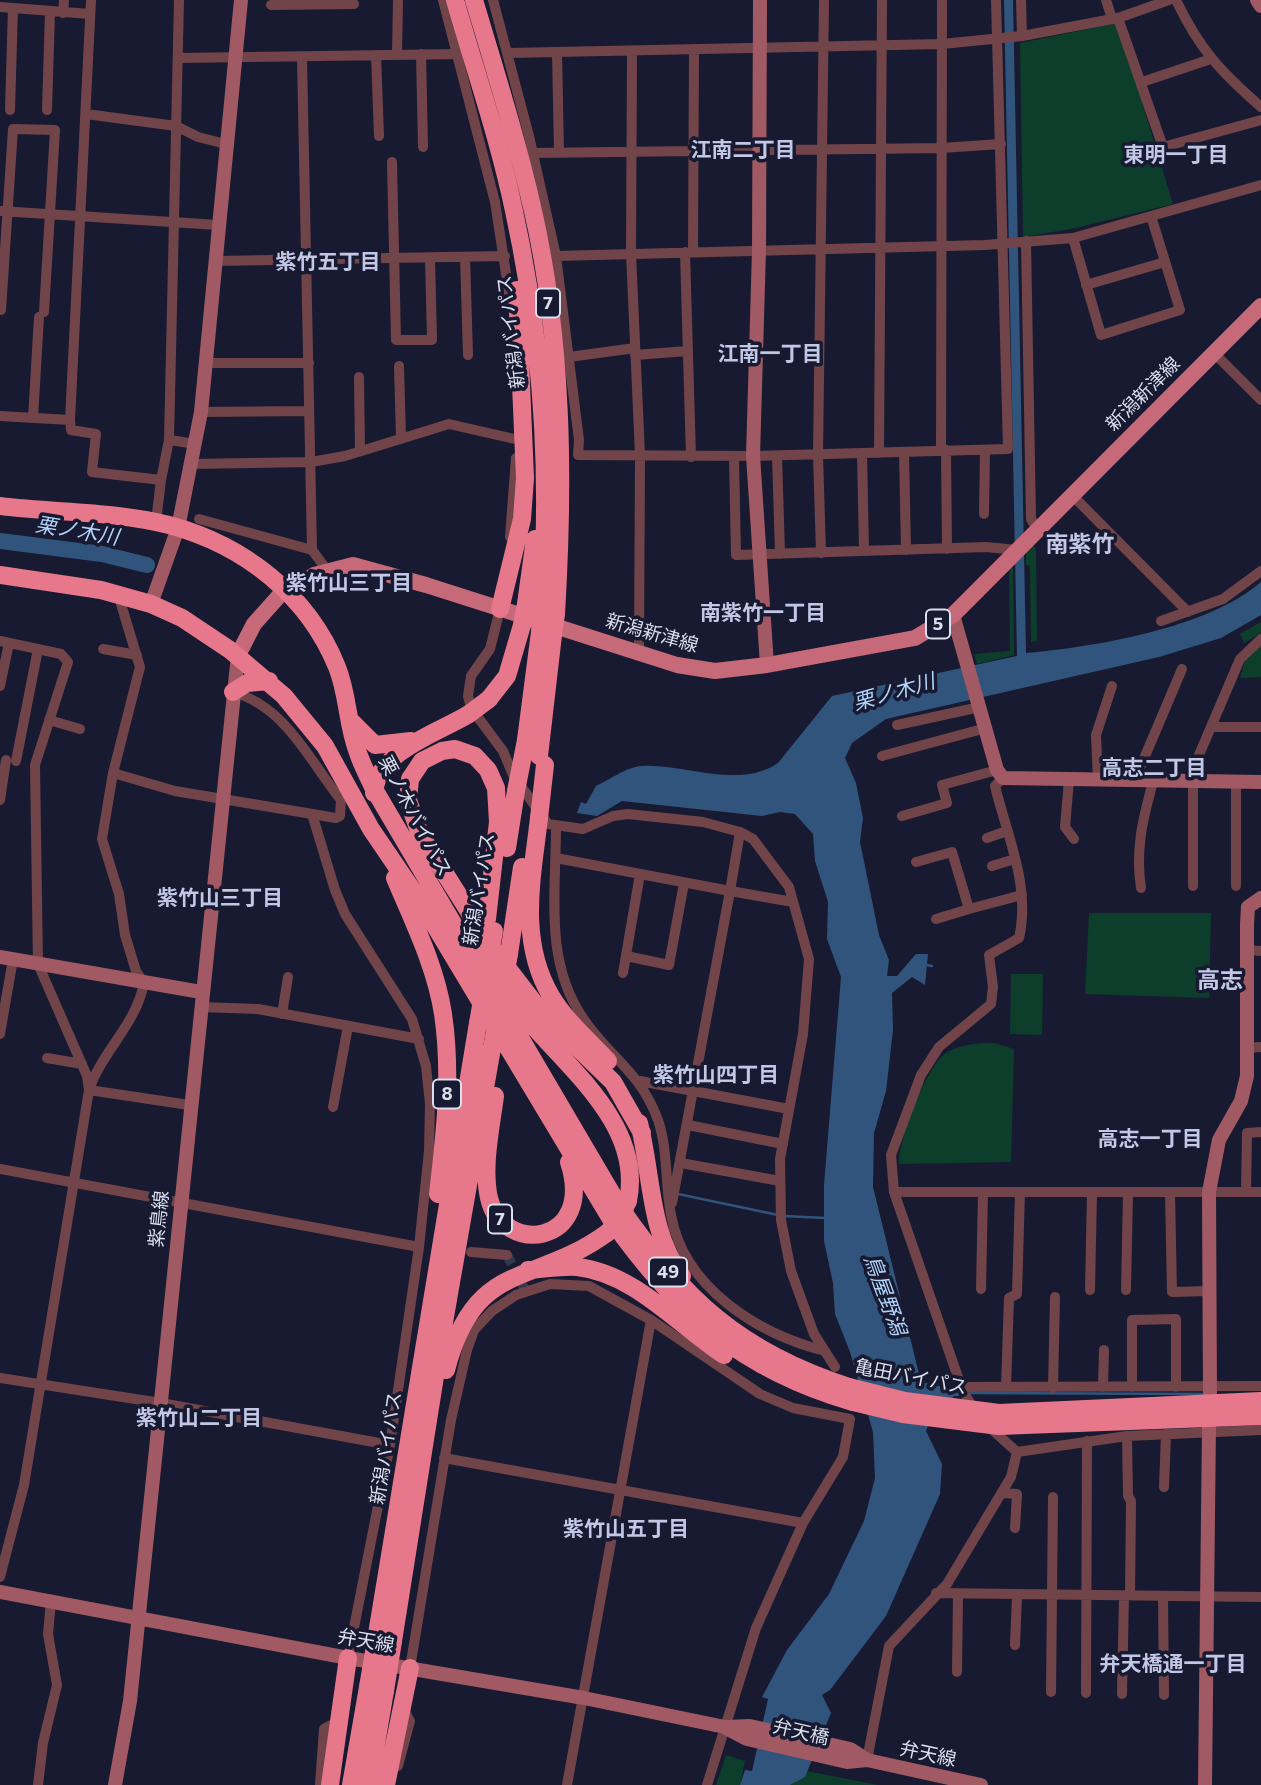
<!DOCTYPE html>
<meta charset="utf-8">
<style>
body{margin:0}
canvas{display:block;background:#171a30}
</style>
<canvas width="1261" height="1785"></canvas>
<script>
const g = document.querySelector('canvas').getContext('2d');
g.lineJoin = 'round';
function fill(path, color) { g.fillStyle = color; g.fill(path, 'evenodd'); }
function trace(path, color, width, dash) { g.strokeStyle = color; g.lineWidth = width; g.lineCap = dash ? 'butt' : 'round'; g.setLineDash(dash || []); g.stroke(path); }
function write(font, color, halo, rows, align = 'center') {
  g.font = font + ' Commissioner,"Noto Sans JP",sans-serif'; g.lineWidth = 7; g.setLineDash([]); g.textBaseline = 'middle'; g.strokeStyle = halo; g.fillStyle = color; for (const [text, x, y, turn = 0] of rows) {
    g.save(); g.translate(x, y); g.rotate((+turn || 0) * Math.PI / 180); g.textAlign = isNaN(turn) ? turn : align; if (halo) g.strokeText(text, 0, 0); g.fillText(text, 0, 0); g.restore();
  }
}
fill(new Path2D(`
 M1118,23L1173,204L1076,228L1023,237L1020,43Z
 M1034,545L1036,550L1037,641L1031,642L1030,566L1026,565V552Z
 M1013,563L1014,655L977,664L974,654L1010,651L1009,567Z
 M1261,622V633L1244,643L1240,634Z
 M1261,643V677L1240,678L1245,661Z
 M1089,913H1211L1209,998L1085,994Z
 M1011,974H1043L1042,1035L1010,1034Z
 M994,1043L1014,1049L1011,1162L899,1164C898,1141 927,1065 946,1053C960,1044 978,1043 994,1043Z
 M726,1755L745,1761L740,1785H716Z
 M807,1771L878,1785H790L804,1777Z`), '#0c3e2b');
fill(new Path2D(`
 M1004,0H1013L1026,653C1095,647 1208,628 1261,582V615L1221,638L1159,657L886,719L852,743L845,758L856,783L863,818L860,842L879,935L889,960L887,976H897L916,954H928L925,985L912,977L892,993L893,1030L886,1091L874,1133L873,1187L921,1382L958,1390L962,1396H954L929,1423L926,1431L942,1464L940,1494L886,1616L830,1690L822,1695L831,1713L805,1777L790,1785H740L745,1770L752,1771L768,1699L762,1697L787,1650L829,1594L864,1521L875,1478L873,1432L850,1352L835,1314L833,1283L824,1241V1185L841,977L827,939L828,902L815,861L813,834L795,814L780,812L762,816L622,801L597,816L577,813L581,802L586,804L596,786C609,780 627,767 641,766C684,763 739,790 778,763L832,696L1017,656Z`), '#31547d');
trace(new Path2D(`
 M927,965L932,966
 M678,1194L778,1215
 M784,1216L826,1218
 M967,1393L1205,1394`), '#31547d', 2.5);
trace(new Path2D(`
 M0,541L102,554L147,565`), '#31547d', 16);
trace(new Path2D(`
 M507,1255L525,1290`), '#34384c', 10, [10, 5]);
trace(new Path2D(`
 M443,0L495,202L510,300
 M493,0L529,136L556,256L579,440L578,455L753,456L1008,449L996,0
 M1021,0L1022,36
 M1106,0L1112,19
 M1176,0C1200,50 1220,71 1261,107
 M271,5L354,4
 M0,7L90,14
 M63,13L64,0
 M1118,18L1163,147L1261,120
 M632,51L631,253L640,455L639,652
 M557,52L559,153
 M508,53L942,44L1022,36L1118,18L1169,0
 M397,54L398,0
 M421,54L423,147
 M376,55L379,136
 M178,58L461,54
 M302,58L312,550
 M1142,82L1211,59
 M10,110L13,8
 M47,110L50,12
 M86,114L176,126L198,137L226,144
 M533,153L941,148L1001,144
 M392,162L396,340H432L430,258
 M0,211L218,225
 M1073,238L1101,335L1180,310L1151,216
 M1026,241L1031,519L1038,530
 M693,251L694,49
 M685,252L691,457
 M556,256L985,245L1073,238L1261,185
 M465,257L468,355
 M214,261L505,256
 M1086,285L1165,262
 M1,310L13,129L55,130L44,312
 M1214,353L1261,400
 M635,355L688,351
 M569,357L635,348
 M205,363H309
 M399,366L401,439
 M359,377L360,451
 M201,412L309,411
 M0,416L70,420L91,0
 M33,418L39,317
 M70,420L71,430L96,434L92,472L161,480L156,522
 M169,440L196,444
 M941,450L942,0
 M946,450L947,549
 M862,453L864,551
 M879,453L882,0
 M904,453L906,550
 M777,456L780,554
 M734,457L736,555L986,547L1017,550
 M192,464L311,462L345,456L449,424L519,440
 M161,480L169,440L179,0
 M1072,495L1188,612
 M984,514L985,450
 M199,519L312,550L327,570
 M510,537L516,458
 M821,553L818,455L824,0
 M122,594L121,604L140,667L113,773L102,839L119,894L125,935L136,971L144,983C136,1025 102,1051 89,1090L189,1105
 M500,609L490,649L471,676L468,696L471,708L503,751L513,775L548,824L583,829L613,816L628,814L703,822L740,832L753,839L789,887L809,959L803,1034L780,1159L781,1220L791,1271L814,1334L835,1367
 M1161,621L1223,599L1261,571
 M0,641L61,654L68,662L35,765L38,964L87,1076L89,1090L24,1485L0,1577
 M103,649L137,655
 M0,686L9,643
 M49,720L80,729
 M897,725L980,707
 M1211,727H1261
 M882,756L986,728
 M16,761L38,649
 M113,773L175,791L336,818L340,816L341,800C309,760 286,707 233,692
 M1069,780L1065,827L1074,839
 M1098,781L1096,735L1112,686
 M1134,782L1182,669
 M1187,783L1240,659L1261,639
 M0,800L6,760
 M312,814L335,890L345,914L412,1019L426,1066L430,1104L429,1151L419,1247L390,1445L348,1658
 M902,816L947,803L942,785L997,770
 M556,827C556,893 544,961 583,1018C609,1057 640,1071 658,1120C668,1149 665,1184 671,1215C684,1288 758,1334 825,1351
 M740,832L730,891L793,902
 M987,838L1007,831
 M556,858L730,891L672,1203
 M916,862L952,852L969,909L1022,895
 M992,866L1015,859
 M1193,886V783
 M1236,886V783
 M1141,888C1135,850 1143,818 1153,782
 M936,919L969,909
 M1247,950L1261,951
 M626,956L669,965L684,883
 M623,973L640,874
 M200,1007L258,1009L419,1039
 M282,1014L288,977
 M0,1034L13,959
 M1247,1048L1261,1047
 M47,1058L82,1064
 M640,1081L789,1109
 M333,1107L348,1026
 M688,1125L783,1144
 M681,1163L780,1181
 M0,1169L419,1247
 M894,1192H1261
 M1170,1192L1172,1292L1211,1291
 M1246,1192L1247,1133L1261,1132
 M471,1252L507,1255
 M981,1289L983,1192
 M1090,1290L1092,1192
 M1126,1290L1128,1192
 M0,1378L161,1403L390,1445
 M962,1387L1261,1386
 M1006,1387L1009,1298L1017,1294L1020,1192
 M1103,1387L1104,1350
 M1132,1387V1320L1176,1319V1387
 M1053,1388L1055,1297
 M974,1410L962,1389L894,1192L891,1155L921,1075L939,1047L991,1004L993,987L989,955L1019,938C1031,886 1007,836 995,786L1003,778
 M988,1426L1017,1452
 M1127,1436L1128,1496L1131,1501L1130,1595
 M1017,1452L1127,1436L1261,1430
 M444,1458L803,1523
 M1164,1487L1166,1434
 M1002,1493L1017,1494L1015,1528
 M936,1593L1261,1597
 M1163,1597L1164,1695
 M1015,1645L1017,1596
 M410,1668L451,1420L467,1350L474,1330L492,1311L516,1295L550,1284L589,1286L651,1320L760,1394L793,1408L850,1419L843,1457L803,1523L756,1628L707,1785
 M957,1672L958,1595
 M1051,1692L1053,1497
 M1086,1693L1087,1441
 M1122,1694L1124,1596
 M867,1760L889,1646L947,1584L1011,1477L1017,1452
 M398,1766L410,1721L403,1708
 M38,1785L43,1743L57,1685L48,1634L51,1601
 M320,1785L324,1729L337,1722
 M567,1785L651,1320`), '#71444a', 10);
trace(new Path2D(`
 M760,0L759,250L753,456L767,665
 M1257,0L1261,6
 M151,604L178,528L201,412L241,0
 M953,615L997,770L1003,778L1261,782
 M0,957L201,992
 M1210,1396L1209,1192L1219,1140L1241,1101L1247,1076V924L1248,907L1261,898
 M0,1592L348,1658L584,1698L725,1727L750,1726L850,1749L867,1760
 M726,1728L747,1739L847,1762L867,1760L981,1785
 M115,1785L130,1701L238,655
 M1205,1785L1209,1425`), '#a15964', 14);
trace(new Path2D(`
 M238,655L254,624L279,596L314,575L353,565L426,585L677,665L715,671L767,665L915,638L953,615L1261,306`), '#c66978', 16);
trace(new Path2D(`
 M455,0C475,70 499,139 514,211C542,340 551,477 541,609
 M474,0C495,70 517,140 533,211C563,343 564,480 556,614
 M0,506C55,513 115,511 169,525C244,545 308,595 337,667C348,694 347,723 357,750C361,763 368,776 374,789L619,1206C683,1299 740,1352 849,1387
 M0,575L101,590L151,604L182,618L230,650L284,696L325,746L371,829L422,904L611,1219C676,1312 742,1370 853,1402
 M526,604L535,539
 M500,609L522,519L525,478L517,290
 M233,692L247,683L269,681
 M489,699L507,676L522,625
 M352,722L375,745L411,741
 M526,740L540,632
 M539,756L553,635
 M374,793C377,751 438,733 469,714
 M539,818C532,879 518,940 551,996C565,1020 589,1041 608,1061
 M507,848L516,791
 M395,878C413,921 436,967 443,1014C452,1074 445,1134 438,1194
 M487,919L498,822L496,788L488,770L475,756L455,749L442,751L422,761L410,779L408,800L420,834L492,948L542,1013L613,1082L642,1133
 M509,954L522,867
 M483,955C494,972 505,992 518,1008C562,1064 644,1122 628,1201
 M495,1096C491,1127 482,1167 489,1198C502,1256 596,1246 569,1162
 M639,1123C652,1173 649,1234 682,1276
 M528,1270C544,1269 561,1266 577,1267C634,1273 678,1325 724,1355
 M446,1370C475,1258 533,1287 607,1233
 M999,1413L1261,1401
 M999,1426L1261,1416
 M376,1640L478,1023
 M393,1641L439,1351L492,1048
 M330,1785L348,1658
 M351,1785L368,1687
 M369,1785L385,1691
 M386,1785L410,1668`), '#e7778a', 18);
trace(new Path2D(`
 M522,625L526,604
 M540,632L541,609
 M553,635L556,614
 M469,714L489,699
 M516,791L526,740
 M539,818L545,765
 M478,1023L494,931
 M492,1048L509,954
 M607,1233L618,1222L628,1201
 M849,1387L905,1401L999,1413
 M853,1402L903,1414L999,1426
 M368,1687L376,1640
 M385,1691L393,1641`), '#e7778a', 18);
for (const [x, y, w] of [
 [548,303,24],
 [938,624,24],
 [447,1094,28],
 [500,1219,24],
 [668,1272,38]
]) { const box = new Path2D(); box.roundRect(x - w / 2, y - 14.5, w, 29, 5); g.fillStyle = '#171a30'; g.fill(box); trace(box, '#dbdfee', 2); }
write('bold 18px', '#dbdfee', null, [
 ["7",548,303],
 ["5",938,624],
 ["8",447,1094],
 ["7",500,1219],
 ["49",668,1272]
]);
write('19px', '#dbdfee', '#171a30', [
 ["新潟バイパス",511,332,-97],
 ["新潟新津線",1143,394,-45],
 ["新潟新津線",652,633,16],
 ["栗ノ木バイパス",415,816,62],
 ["新潟バイパス",479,889,-81],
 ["紫鳥線",159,1219,-84],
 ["亀田バイパス",911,1377,11],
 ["新潟バイパス",386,1448,-81],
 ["弁天線",366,1641,10],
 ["弁天橋",801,1732,13],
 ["弁天線",928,1754,12]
]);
write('bold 21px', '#c1c7e5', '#171a30', [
 ["江南二丁目",743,150],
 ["東明一丁目",1176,155],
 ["紫竹五丁目",328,262],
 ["江南一丁目",770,354],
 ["紫竹山三丁目",349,583],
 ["南紫竹一丁目",763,613],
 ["高志二丁目",1154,768],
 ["紫竹山三丁目",220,898],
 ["紫竹山四丁目",716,1075],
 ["高志一丁目",1150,1139],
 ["紫竹山二丁目",199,1418],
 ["紫竹山五丁目",626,1529],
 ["弁天橋通一丁目",1173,1664]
]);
write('italic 21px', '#b2d3fb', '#171a30', [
 ["栗ノ木川",77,531,9],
 ["栗ノ木川",894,692,-16],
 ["鳥屋野潟",885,1295,70]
]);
write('bold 23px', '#c1c7e5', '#171a30', [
 ["南紫竹",1080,544],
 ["高志",1220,980]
]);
</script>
